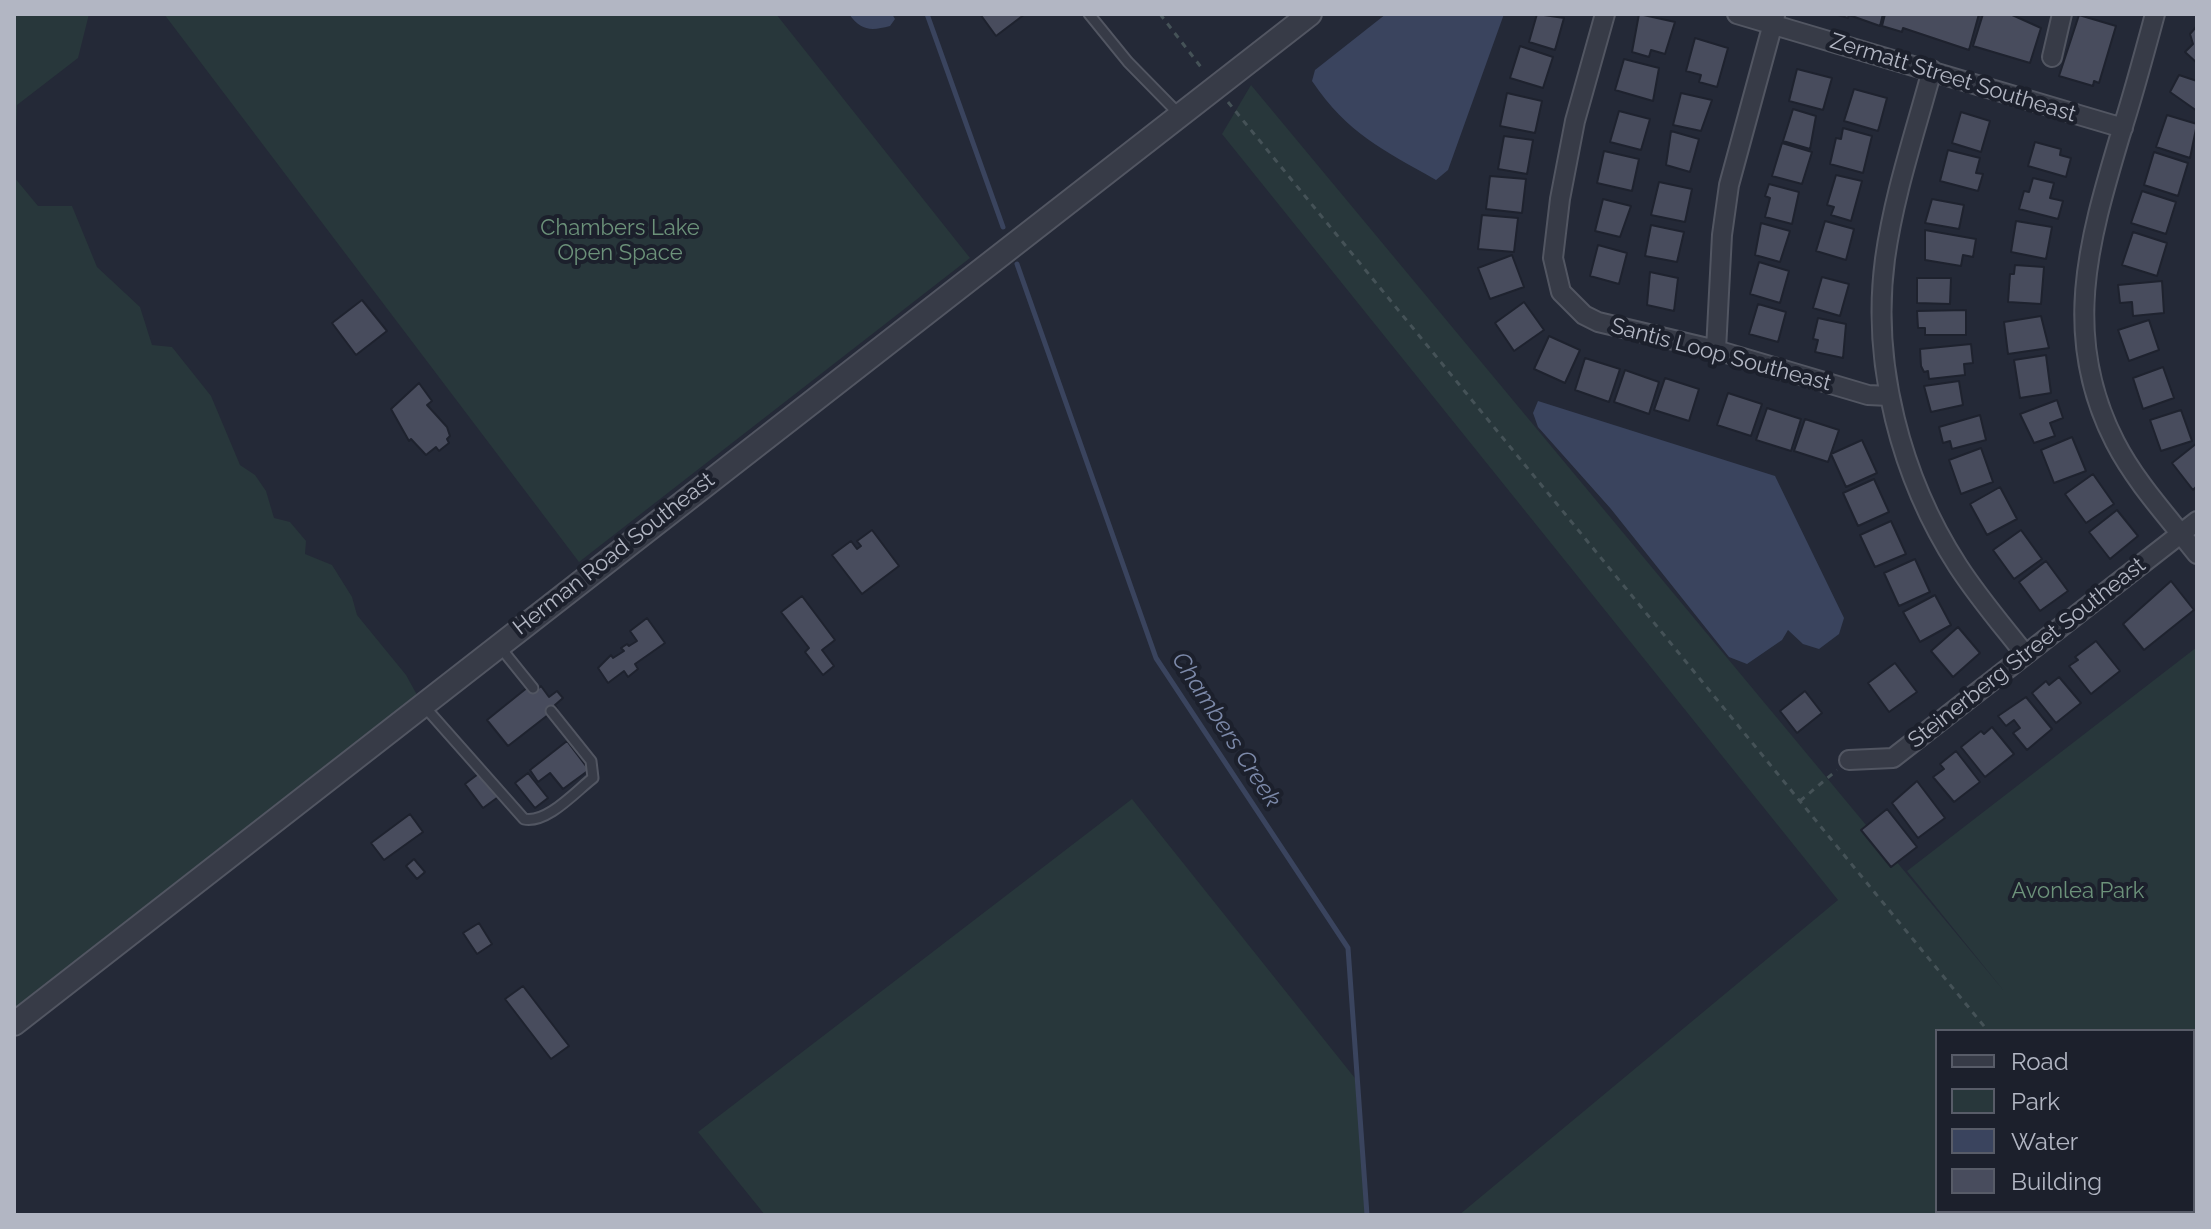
<!DOCTYPE html>
<style>
body{margin:0}
#map{position:relative;width:2211px;height:1229px;overflow:hidden;background:#242937;font-family:Raleway,sans-serif}
canvas{display:block}
.frame{position:absolute;inset:0;border:16px solid #b2b6c3;pointer-events:none}
.legend{position:absolute;left:1935px;top:1029px;width:260px;height:184px;box-sizing:border-box;background:#1c202c;border:2px solid #585c68;margin:0;padding:10px 14px;list-style:none;font-size:24px;color:#b2b6c3}
.legend li{display:flex;align-items:center;gap:16px;height:40px}
.legend b{width:40px;border:2px solid #585c68}
</style>
<div id="map">
<canvas width="2211" height="1229"></canvas>
<div class="frame"></div>
<ul class="legend">
<li><b style="height:10px;background:#373b47"></b>Road</li>
<li><b style="height:22px;background:#28373b"></b>Park</li>
<li><b style="height:22px;background:#3a445e"></b>Water</li>
<li><b style="height:22px;background:#484c5d"></b>Building</li>
</ul>
</div>
<script>
const g = document.querySelector('canvas').getContext('2d');
g.lineJoin = 'round';
function fill(path, color) { g.fillStyle = color; g.fill(path, 'evenodd'); }
function trace(path, color, width, dash) { g.strokeStyle = color; g.lineWidth = width; g.lineCap = dash ? 'butt' : 'round'; g.setLineDash(dash || []); g.stroke(path); }
function write(font, color, halo, rows, align = 'center') {
  g.font = font + ' Raleway,sans-serif'; g.lineWidth = 8; g.setLineDash([]); g.textBaseline = 'middle'; g.strokeStyle = halo; g.fillStyle = color; for (const [text, x, y, turn = 0] of rows) {
    g.save(); g.translate(x, y); g.rotate((+turn || 0) * Math.PI / 180); g.textAlign = isNaN(turn) ? turn : align; if (halo) g.strokeText(text, 0, 0); g.fillText(text, 0, 0); g.restore();
  }
}
fill(new Path2D(`
 M14,14H89L78,58L17,105L14,177L38,206H72L97,267L140,307L152,345L172,347L211,396L240,465L255,475L266,491L274,518L290,522L306,541L305,554L332,565L352,597L357,615L406,675L422,704L14,1025Z
 M164,14H776L970,258L579,562Z
 M1251,85L2004,991L1907,871L2197,647V1083L2193,1082V1031H1937V1211H2187L2190,1215H1459L1838,900L1222,134Z
 M1132,799L1358,1082L1367,1215H765L698,1132Z`), '#28373b');
fill(new Path2D(`
 M849,14H892L895,19L890,26C871,31 861,31 849,14Z
 M1386,14H1504L1448,170L1436,180C1382,149 1348,134 1312,81L1315,70Z
 M1538,401L1775,476L1844,618L1839,634L1819,649L1803,644L1788,630L1782,640L1747,664L1729,657L1611,509L1538,427L1533,413Z`), '#3a445e');
trace(new Path2D(`
 M927,14L1003,227
 M1017,264L1156,658L1348,948L1367,1215`), '#3a445e', 5);
const building = new Path2D(`
 M980,14H1025L996,36Z
 M1537,14L1564,18L1555,50L1529,42Z
 M1639,14L1675,22L1665,54L1651,50L1649,57L1632,52Z
 M1835,14H1883L1880,26L1849,15L1848,18Z
 M1885,14H1979L1969,50L1903,28L1902,32L1882,26Z
 M1983,14H2010L2041,28L2030,63L1973,46Z
 M2079,15L2116,26L2099,83L2094,81L2093,86L2059,76Z
 M2196,27L2197,28V63L2185,52L2193,44L2190,34Z
 M1695,38L1728,48L1717,87L1699,82L1701,75L1686,71Z
 M1520,46L1553,57L1543,88L1510,78Z
 M1624,59L1659,68L1653,101L1615,90Z
 M1797,69L1832,78L1823,110L1789,101Z
 M2179,75L2197,81V111L2170,92Z
 M1854,89L1887,98L1878,131L1844,121Z
 M1507,93L1542,101L1535,133L1500,126Z
 M1681,93L1712,100L1701,131L1673,125Z
 M1793,109L1816,116L1810,149L1783,141Z
 M1619,111L1650,119L1641,150L1610,142Z
 M1961,112L1990,121L1981,152L1952,143Z
 M2167,115L2197,124L2190,158L2156,147Z
 M1843,128L1872,136L1863,173L1830,164L1836,138L1841,139Z
 M1671,131L1699,139L1690,172L1666,165Z
 M1504,136L1533,140L1527,174L1498,169Z
 M2035,142L2061,149L2060,155L2071,158L2066,177L2028,166Z
 M1782,143L1812,152L1802,184L1772,176Z
 M1948,150L1980,158L1976,173L1983,174L1978,191L1940,181Z
 M1604,151L1639,159L1632,191L1597,183Z
 M2154,152L2188,163L2178,196L2144,185Z
 M1836,175L1862,181L1851,221L1831,215L1834,207L1827,205Z
 M1490,176L1526,179L1522,213L1486,209Z
 M2033,178L2054,183L2050,198L2063,201L2058,219L2019,209L2024,191L2029,192Z
 M1659,182L1692,189L1685,222L1651,215Z
 M1769,184L1799,192L1792,224L1765,217L1770,198L1765,196Z
 M2142,191L2176,202L2166,234L2131,223Z
 M1603,199L1631,206L1620,237L1595,231Z
 M1932,199L1964,205L1959,229L1925,223Z
 M1482,215L1518,218L1514,252L1478,249Z
 M1825,221L1854,229L1846,260L1816,251Z
 M2016,221L2052,227L2046,259L2011,252Z
 M1761,223L1790,231L1780,262L1755,255Z
 M1651,225L1684,232L1677,262L1645,256Z
 M1925,230L1976,239L1973,257L1963,255L1961,266L1925,260Z
 M2133,232L2167,243L2157,276L2122,265Z
 M1598,245L1627,253L1619,284L1590,276Z
 M1512,255L1524,287L1490,299L1478,268Z
 M1759,262L1789,271L1780,303L1750,294Z
 M2015,265L2044,267L2041,304L2008,302L2010,274H2014Z
 M1650,272L1678,278L1674,311L1647,305Z
 M1822,277L1849,284L1840,316L1813,308Z
 M1917,278H1951L1950,304L1917,303Z
 M2162,281L2164,313L2133,316L2132,302L2120,303L2118,285Z
 M362,300L387,331L356,355L332,323Z
 M1524,302L1544,330L1514,351L1495,323Z
 M1758,304L1786,312L1778,342L1749,334Z
 M1966,310V335H1925V328H1918L1917,311Z
 M2041,316L2049,348L2008,354L2004,322Z
 M1818,318L1846,324L1843,358L1815,352L1818,340L1813,339Z
 M2149,320L2159,350L2129,361L2118,330Z
 M1549,336L1580,350L1565,383L1534,369Z
 M1971,344L1973,363L1964,364L1965,375L1929,379L1928,371L1924,372L1921,366L1920,349Z
 M2046,355L2051,393L2020,398L2014,360Z
 M1585,358L1620,369L1609,402L1575,390Z
 M2163,367L2174,398L2143,409L2133,378Z
 M1625,370L1659,382L1649,414L1614,402Z
 M1665,378L1699,389L1689,421L1654,410Z
 M1959,381L1963,405L1931,412L1924,386Z
 M419,383L432,401L427,405L447,427L450,436L447,439L449,443L439,451L436,447L426,455L411,439L409,441L391,409Z
 M1728,393L1762,404L1751,436L1717,425Z
 M2057,400L2063,418L2050,423L2055,436L2034,443L2020,414Z
 M1767,408L1801,419L1791,451L1756,440Z
 M2181,410L2192,441L2161,451L2150,420Z
 M1980,415L1986,440L1952,449L1950,441L1943,443L1939,427Z
 M1805,419L1839,430L1828,462L1794,451Z
 M2072,437L2086,471L2054,483L2041,450Z
 M1862,440L1877,473L1846,487L1831,454Z
 M2197,443V486L2193,490L2172,463Z
 M1981,448L1993,482L1961,494L1949,460Z
 M2093,474L2114,504L2086,523L2065,494Z
 M1874,479L1889,512L1858,526L1843,493Z
 M2000,487L2017,519L1987,535L1970,504Z
 M2117,510L2138,536L2110,559L2089,532Z
 M1891,521L1906,554L1875,567L1860,535Z
 M872,530L899,566L862,594L832,555L851,541L857,549L861,546L857,541Z
 M2021,530L2042,559L2014,579L1993,550Z
 M1915,559L1930,592L1899,606L1884,573Z
 M2046,561L2068,591L2040,611L2019,582Z
 M2171,581L2194,610L2144,650L2123,624Z
 M1935,595L1951,625L1920,642L1903,612Z
 M802,596L835,640L822,650L834,666L823,675L805,652L809,648L781,612Z
 M647,618L665,643L635,664L638,669L628,677L624,671L608,683L598,668L611,655L613,658L624,651L621,648L627,644L629,646L637,641L630,631Z
 M1958,627L1980,653L1953,677L1931,651Z
 M2096,641L2120,671L2091,694L2069,666L2078,660L2075,657Z
 M1895,663L1917,692L1889,712L1868,683Z
 M2059,677L2081,703L2056,723L2032,693L2046,681L2049,685Z
 M541,686L549,697L557,691L563,698L555,705L557,708L508,746L487,720L528,687L533,693Z
 M1805,691L1822,713L1797,733L1780,711Z
 M2026,697L2052,729L2027,750L2013,733L2020,728L2014,720L2006,726L1998,716Z
 M1992,727L2014,754L1985,777L1961,747L1981,731L1984,734Z
 M567,741L589,770L563,789L550,773L538,782L530,770Z
 M1956,751L1980,782L1954,802L1933,777L1944,769L1940,764Z
 M482,771L501,795L483,808L465,784Z
 M528,773L548,798L535,808L515,783Z
 M1917,781L1945,818L1918,838L1892,803Z
 M1887,809L1917,847L1891,867L1861,830Z
 M410,814L423,832L384,860L371,843Z
 M414,859L425,872L417,879L406,866Z
 M479,923L492,944L477,954L463,933Z
 M523,986L569,1046L551,1059L505,999Z
 M2197,1096V1135L2193,1138V1099Z
 M2197,1156V1187L2193,1191V1159Z`);
fill(building, '#484c5d');
trace(building, '#1e222e', 2);
const service = new Path2D(`
 M1089,14L1128,62L1180,115
 M500,647L533,688
 M424,706L524,819C547,824 576,791 593,778L591,761L551,711`);
const minor = new Path2D(`
 M1605,14L1575,121L1560,199L1553,258L1561,292L1584,315L1598,322L1716,350L1868,395L1889,396
 M1737,14L2123,128
 M2155,14C2144,55 2133,96 2120,136C2088,243 2061,337 2115,442C2136,483 2169,518 2197,554
 M2052,57L2062,14
 M1932,70C1915,133 1894,194 1885,259C1871,364 1901,478 1958,566C1978,597 2002,625 2024,653
 M1716,350L1722,235L1729,185L1775,16
 M1849,760L1893,758L2197,521`);
const tertiary = new Path2D(`
 M14,1024L1310,14`);
trace(service, '#525662', 13);
trace(minor, '#525662', 22);
trace(tertiary, '#525662', 26);
trace(new Path2D(`
 M1160,14L1204,71
 M1228,102L1988,1031
 M1800,801L1837,770
 M2135,1211L2139,1215`), '#455257', 3, [6, 6]);
trace(service, '#373b47', 9);
trace(minor, '#373b47', 18);
trace(tertiary, '#373b47', 22);
write('22px', '#b2b6c3', '#1c202c', [
 ["Zermatt Street Southeast",1953,78,17],
 ["Santis Loop Southeast",1721,355,15],
 ["Herman Road Southeast",614,554,-38],
 ["Steinerberg Street Southeast",2027,653,-38]
]);
write('22px', '#6c927a', '#1c202c', [
 ["Chambers Lake",620,228],
 ["Open Space",620,253],
 ["Avonlea Park",2078,891]
]);
write('italic 24px', '#7c89a9', '#1c202c', [
 ["Chambers Creek",1226,730,57]
]);
</script>
